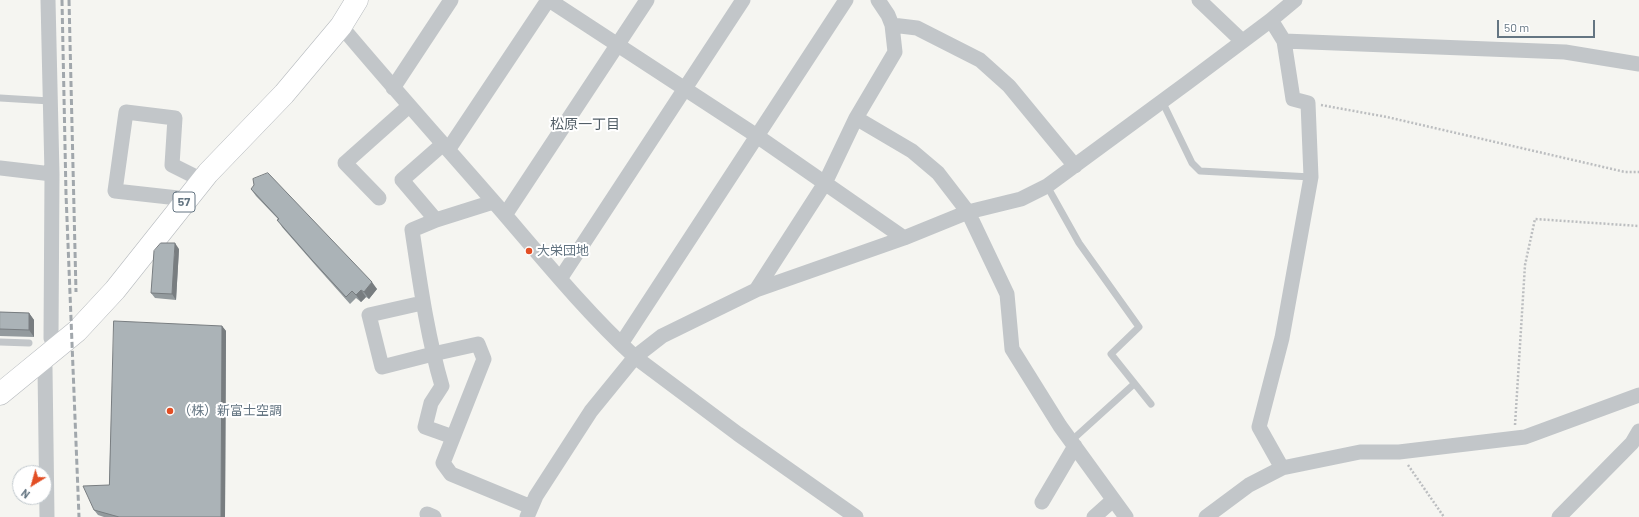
<!DOCTYPE html>
<meta charset="utf-8">
<style>
body{margin:0}
#map{position:relative;width:1639px;height:517px;overflow:hidden;background:#f5f5f1;font-family:Barlow,sans-serif}
canvas{display:block}
.north{position:absolute;left:12px;top:465px;width:40px;height:40px;box-sizing:border-box;background:#fff;border:1px solid #c1c8cd;border-radius:50%;rotate:217deg;font-size:11px;font-weight:700;line-height:16px;text-align:center;color:#647582}
.north::after{content:'';display:block;margin:auto;width:14px;height:18px;background:#e24e24;clip-path:polygon(50% 0,100% 100%,50% 72%,0 100%)}
.scale{position:absolute;left:1497px;top:20px;width:98px;height:18px;box-sizing:border-box;border:2px solid #647582;border-top:0;padding-left:5px;font-size:12px;line-height:14px;white-space:nowrap;color:#647582;-webkit-text-stroke:3px #fff;paint-order:stroke}
</style>
<div id="map">
<canvas width="1639" height="517"></canvas>
<div class="north">N</div>
<div class="scale">50 m</div>
</div>
<script>
const g = document.querySelector('canvas').getContext('2d');
g.lineJoin = 'round';
function trace(path, color, width, dash) { g.strokeStyle = color; g.lineWidth = width; g.lineCap = dash ? 'butt' : 'round'; g.setLineDash(dash || []); g.stroke(path); }
function fill(path, color) { g.fillStyle = color; g.fill(path, 'evenodd'); }
function write(font, color, halo, rows, align = 'center') {
  g.font = font + ' Barlow,"Noto Sans JP",sans-serif'; g.lineWidth = 4; g.setLineDash([]); g.textBaseline = 'middle'; g.strokeStyle = halo; g.fillStyle = color; for (const [text, x, y, turn = 0] of rows) {
    g.save(); g.translate(x, y); g.rotate((+turn || 0) * Math.PI / 180); g.textAlign = isNaN(turn) ? turn : align; if (halo) g.strokeText(text, 0, 0); g.fillText(text, 0, 0); g.restore();
  }
}
const primary = new Path2D(`
 M0,394L77,331L115,290L208,173L284,94L341,26L357,0`);
trace(primary, '#b5b9bd', 23);
trace(new Path2D(`
 M1321,105L1387,117L1625,172H1639
 M1515,425L1525,265L1535,219L1639,226
 M1408,465L1444,517`), '#bcbec0', 2.5, [2, 2]);
trace(new Path2D(`
 M0,98L50,101
 M1162,101L1192,163L1200,171L1311,177
 M1047,186L1079,243L1139,327L1111,354L1151,404
 M0,342L29,343
 M1071,441L1134,384`), '#c2c6c9', 7);
trace(new Path2D(`
 M48,0L52,174L51,338L55,348
 M549,0L757,136L904,238
 M1199,0L1242,41
 M1271,20L1284,41L1565,52L1639,64
 M892,25L917,28L980,60L1009,86L1075,166
 M341,26C393,88 447,148 500,209C543,259 586,312 635,357L738,434L856,517
 M393,88L451,0
 M856,118L912,151L938,173L968,212L1007,294L1012,349L1060,426L1126,517
 M448,150L548,0
 M0,168L52,174
 M379,198L345,163L409,106
 M187,199L115,191L126,112L175,118L172,165L202,180
 M505,215L647,0
 M436,220L402,180L443,144
 M560,279L743,0
 M756,290L825,183L856,118L895,52L892,25L888,15L878,0
 M422,303L369,315L382,367L433,354L478,344L484,359L443,463L451,474L531,507
 M621,344L846,0
 M42,358L45,368L47,517
 M453,437L425,427L431,403L442,386C427,335 420,283 412,230L436,220L493,202
 M1282,468L1259,427L1282,338L1311,177L1308,103L1293,99L1284,41
 M1042,502L1075,446
 M427,514L434,517
 M527,517L536,496L591,411L635,357L662,336L756,290L904,238L968,212L1021,199L1047,186L1187,83L1271,20L1295,0
 M1094,517L1113,500
 M1206,517L1249,485L1282,468L1360,452H1399L1525,437L1639,395
 M1559,517L1632,443L1639,431`), '#c2c6c9', 15);
trace(primary, '#fff', 22);
trace(new Path2D(`
 M62,0L66,194L79,517
 M69,0L76,292`), '#a1a7ac', 3, [6, 3]);
fill(new Path2D(`
 M251,189L377,289L369,299L366,297L361,302L356,298L350,304L317,267L282,227L278,219L256,196Z
 M179,249L176,300L155,298L151,293Z
 M0,312L29,313L34,320V337L0,336Z
 M222,326L226,331L225,517H104L98,515L94,510L109,485Z`), '#939a9d');
fill(new Path2D(`
 M175,243L179,249L176,300L172,294Z
 M372,282L377,289L369,299L364,292Z
 M361,290L366,297L361,302L356,295Z
 M29,313L34,320V337L29,330Z
 M222,326L226,331L225,517H221Z`), '#787d80');
const building = new Path2D(`
 M268,173L372,282L364,292L361,290L356,295L352,291L346,297L312,260L277,220L279,219L251,189L254,185L253,179Z
 M161,243H175L172,294L151,293L154,251Z
 M0,312L29,313V330L0,329Z
 M114,321L222,326L221,517H119L94,510L83,486L109,485Z`);
fill(building, '#abb3b7');
trace(building, '#787d80', 1);
for (const [x, y, r, color] of [
 [529,251,4,"#e24e24"],
 [170,411,4,"#e24e24"]
]) { const dot = new Path2D(); dot.arc(x, y, r, 0, 2 * Math.PI); g.fillStyle = color; g.fill(dot); trace(dot, '#fff', 1.5); }
for (const [x, y, w] of [
 [184,202,22]
]) { const box = new Path2D(); box.roundRect(x - w / 2, y - 10, w, 20, 3); g.fillStyle = '#fff'; g.fill(box); trace(box, '#647582', 1); }
write('bold 12px', '#647582', null, [
 ["57",184,202]
]);
write('13px', '#647582', '#fff', [
 ["大栄団地",537,251],
 ["（株）新富士空調",178,411]
], 'left');
write('14px', '#525e67', '#fff', [
 ["松原一丁目",585,124]
]);
</script>
